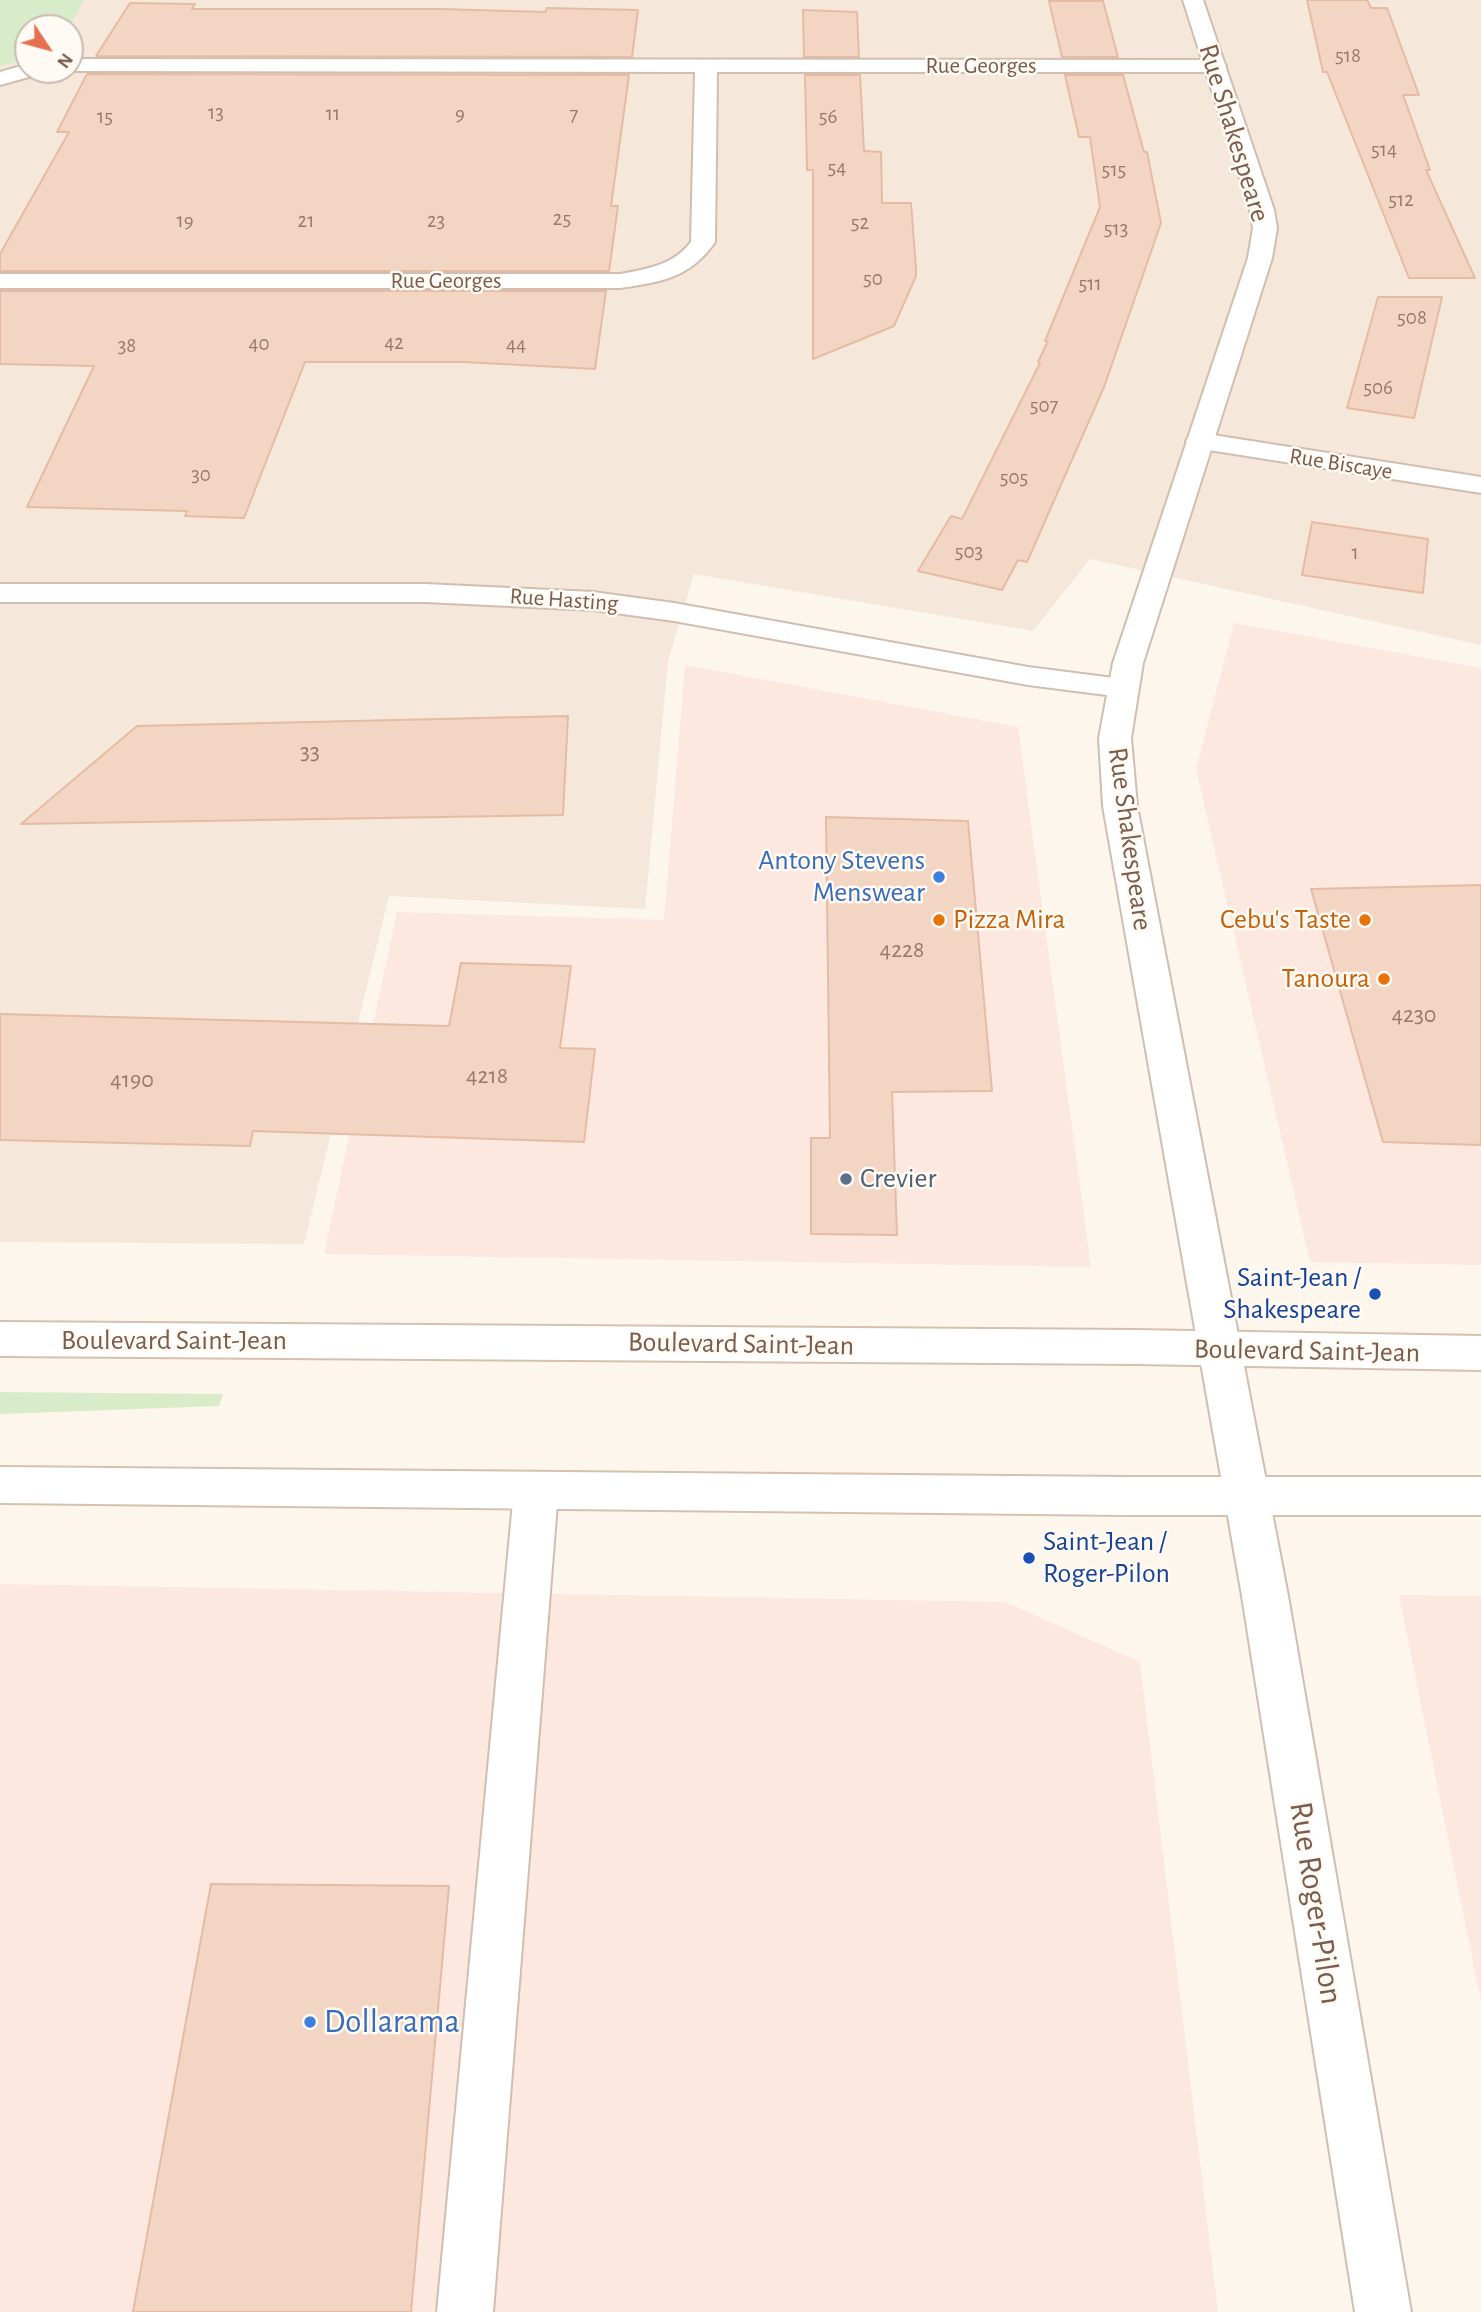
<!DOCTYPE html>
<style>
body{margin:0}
#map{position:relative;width:1481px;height:2312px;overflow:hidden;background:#fdf6ec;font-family:"Alegreya Sans",sans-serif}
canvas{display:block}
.north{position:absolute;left:14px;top:14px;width:70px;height:70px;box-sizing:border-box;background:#fffaf3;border:2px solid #cabbb1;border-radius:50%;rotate:126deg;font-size:19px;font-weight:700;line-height:28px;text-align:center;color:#7a5c4d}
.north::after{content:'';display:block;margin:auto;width:24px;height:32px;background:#e76f51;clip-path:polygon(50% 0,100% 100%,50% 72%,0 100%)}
</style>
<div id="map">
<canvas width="1481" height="2312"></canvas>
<div class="north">N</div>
</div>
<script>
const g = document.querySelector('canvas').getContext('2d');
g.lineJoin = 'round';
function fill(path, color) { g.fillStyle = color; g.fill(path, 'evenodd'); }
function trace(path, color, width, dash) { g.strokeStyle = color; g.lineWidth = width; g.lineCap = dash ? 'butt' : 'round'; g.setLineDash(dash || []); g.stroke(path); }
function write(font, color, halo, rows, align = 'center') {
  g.font = font + ' "Alegreya Sans",sans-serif'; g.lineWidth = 5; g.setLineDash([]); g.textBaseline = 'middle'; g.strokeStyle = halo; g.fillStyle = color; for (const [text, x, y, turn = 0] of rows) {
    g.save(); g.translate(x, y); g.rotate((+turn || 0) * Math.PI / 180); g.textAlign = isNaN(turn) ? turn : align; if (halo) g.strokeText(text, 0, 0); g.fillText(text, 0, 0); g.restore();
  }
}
fill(new Path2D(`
 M0,0H1481V645L1090,559L1033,631L694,574L668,661L645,909L389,896L304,1244L0,1242ZM28,28H70V70H28Z`), '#f5e8da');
fill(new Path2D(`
 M1234,623L1481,668V1265L1310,1262L1196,769Z
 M685,665L1018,727L1091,1267L324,1254L397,912L664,920Z
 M0,1584L1005,1602L1140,1662L1218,2312H0Z
 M1399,1595L1481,1596V2002Z`), '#fde8e0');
fill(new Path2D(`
 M0,0H84L69,28H28V59L0,66Z
 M0,1392L223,1394L219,1406L0,1414Z`), '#d8ecc9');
const building = new Path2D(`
 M1307,0H1367L1371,8H1387L1419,95H1403L1430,170H1426L1475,278H1409L1327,72H1323Z
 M1049,1H1103L1118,57H1062Z
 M130,3L195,4L192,9H439L545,12L547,8L638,10L632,57L96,56Z
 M803,10L857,12L859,57H804Z
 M87,74L629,75L611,206H618L609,271H0V254L69,132H57Z
 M805,75H860L864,151L881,152L882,203H911L916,269V276L894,326L813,359V170H807Z
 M1065,75H1123L1144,152H1147L1161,223L1104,387L1027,562L1018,560L1002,590L918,571L951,516L962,519L1040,363L1038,362L1048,341H1045L1100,207L1090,137H1079Z
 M0,291H606L595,369L464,362H305L244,518L185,516L187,511L27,507L94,366L0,364Z
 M1378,297H1442L1414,418L1347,408Z
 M1312,522L1428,539L1423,593L1302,575Z
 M568,716L563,815L21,824L137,726Z
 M826,817L968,821L992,1091L892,1092L897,1235L811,1234V1138H830Z
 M1481,885V1145L1383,1142L1311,889Z
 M461,963L571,966L560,1048L595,1049L584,1142L253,1131L250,1146L0,1140V1014L449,1026Z
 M211,1884L449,1886L411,2312H133Z`);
fill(building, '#f3d5c3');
trace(building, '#e6bba3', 2);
const service = new Path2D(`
 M536,1473L551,1478L558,1491L493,2312H437L514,1491L521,1478Z`);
const minor = new Path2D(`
 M70,59L1215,60L1223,61L1226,66L1223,71L1215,72H717L715,242C690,278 661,282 620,288H0V274H620C647,269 674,265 691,242L695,72L70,71L64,70H70Z
 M28,64V70H39L36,75L0,85V72Z
 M1200,433L1481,477V493L1190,447L1186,441L1190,435Z
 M0,584H425L593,592L674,603L1028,667L1122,679L1133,681L1138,688L1133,695L1122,697L1028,685L674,621L593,610L425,602H0Z`);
const tertiary = new Path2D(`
 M1183,0H1203L1274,210L1277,228L1272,258L1143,663L1131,738L1137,806L1288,1596L1411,2312H1355L1242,1596L1103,806L1099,738L1113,663L1248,258L1253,228L1250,210Z`);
const secondary = new Path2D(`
 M0,1322L1135,1330L1481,1336V1370L1135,1364L0,1356Z
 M0,1467L1126,1477H1481V1515H1126L0,1503Z`);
trace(service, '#d1beb0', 4);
trace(minor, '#d1beb0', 4);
trace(tertiary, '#d1beb0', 4);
trace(secondary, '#d6c0b0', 4);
fill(service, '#fff');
fill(minor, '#fff');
fill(tertiary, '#fff');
fill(secondary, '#fff');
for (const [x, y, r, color] of [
 [939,877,7,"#3f7fe0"],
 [939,920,7,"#e8710a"],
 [1365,920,7,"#e8710a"],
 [1384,979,7,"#e8710a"],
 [846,1179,7,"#5c6f8a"],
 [1375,1294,7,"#1a4fb4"],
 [1029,1558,7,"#1a4fb4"],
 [310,2022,7,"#3f7fe0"]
]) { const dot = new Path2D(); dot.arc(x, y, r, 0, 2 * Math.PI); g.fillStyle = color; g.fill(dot); trace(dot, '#fffaf3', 2.5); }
write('21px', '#987a6a', null, [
 ["518",1348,56],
 ["13",216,113],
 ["11",333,114],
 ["9",460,114],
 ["7",574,115],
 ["15",105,117],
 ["56",828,117],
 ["514",1384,150],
 ["54",837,168],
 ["515",1114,170],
 ["512",1401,200],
 ["25",562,219],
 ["19",185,221],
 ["21",306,221],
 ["23",436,221],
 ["52",860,223],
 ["513",1116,229],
 ["50",873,279],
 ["511",1090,284],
 ["508",1412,318],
 ["42",394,343],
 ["40",259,344],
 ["44",516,345],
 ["38",127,346],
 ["506",1378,388],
 ["507",1044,406],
 ["30",201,475],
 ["505",1014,478],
 ["503",969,552],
 ["1",1355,553]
]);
write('23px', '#7a5c4d', '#fffaf3', [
 ["Rue Georges",981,66],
 ["Rue Georges",446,281],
 ["Rue Biscaye",1341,464,9],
 ["Rue Hasting",564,600,4]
]);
write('24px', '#987a6a', null, [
 ["33",310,752],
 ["4228",902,950],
 ["4230",1414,1015],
 ["4218",487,1076],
 ["4190",132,1080]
]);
write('28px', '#7a5c4d', '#fffaf3', [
 ["Rue Shakespeare",1234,133,73],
 ["Rue Shakespeare",1130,839,82],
 ["Boulevard Saint-Jean",174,1341],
 ["Boulevard Saint-Jean",741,1344,1],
 ["Boulevard Saint-Jean",1307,1351,1]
]);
write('28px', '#366cbe', '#fffaf3', [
 ["Antony Stevens",925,861],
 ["Menswear",925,893]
], 'right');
write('28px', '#c56008', '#fffaf3', [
 ["Pizza Mira",953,920,"left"],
 ["Cebu's Taste",1351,920],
 ["Tanoura",1370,979]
], 'right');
write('28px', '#4e5e75', '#fffaf3', [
 ["Crevier",860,1179]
], 'left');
write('28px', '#164399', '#fffaf3', [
 ["Saint-Jean /",1361,1278],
 ["Shakespeare",1361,1310],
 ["Saint-Jean /",1043,1542,"left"],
 ["Roger-Pilon",1043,1574,"left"]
], 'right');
write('33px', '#7a5c4d', '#fffaf3', [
 ["Rue Roger-Pilon",1316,1903,81]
]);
write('33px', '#366cbe', '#fffaf3', [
 ["Dollarama",324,2022]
], 'left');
</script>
